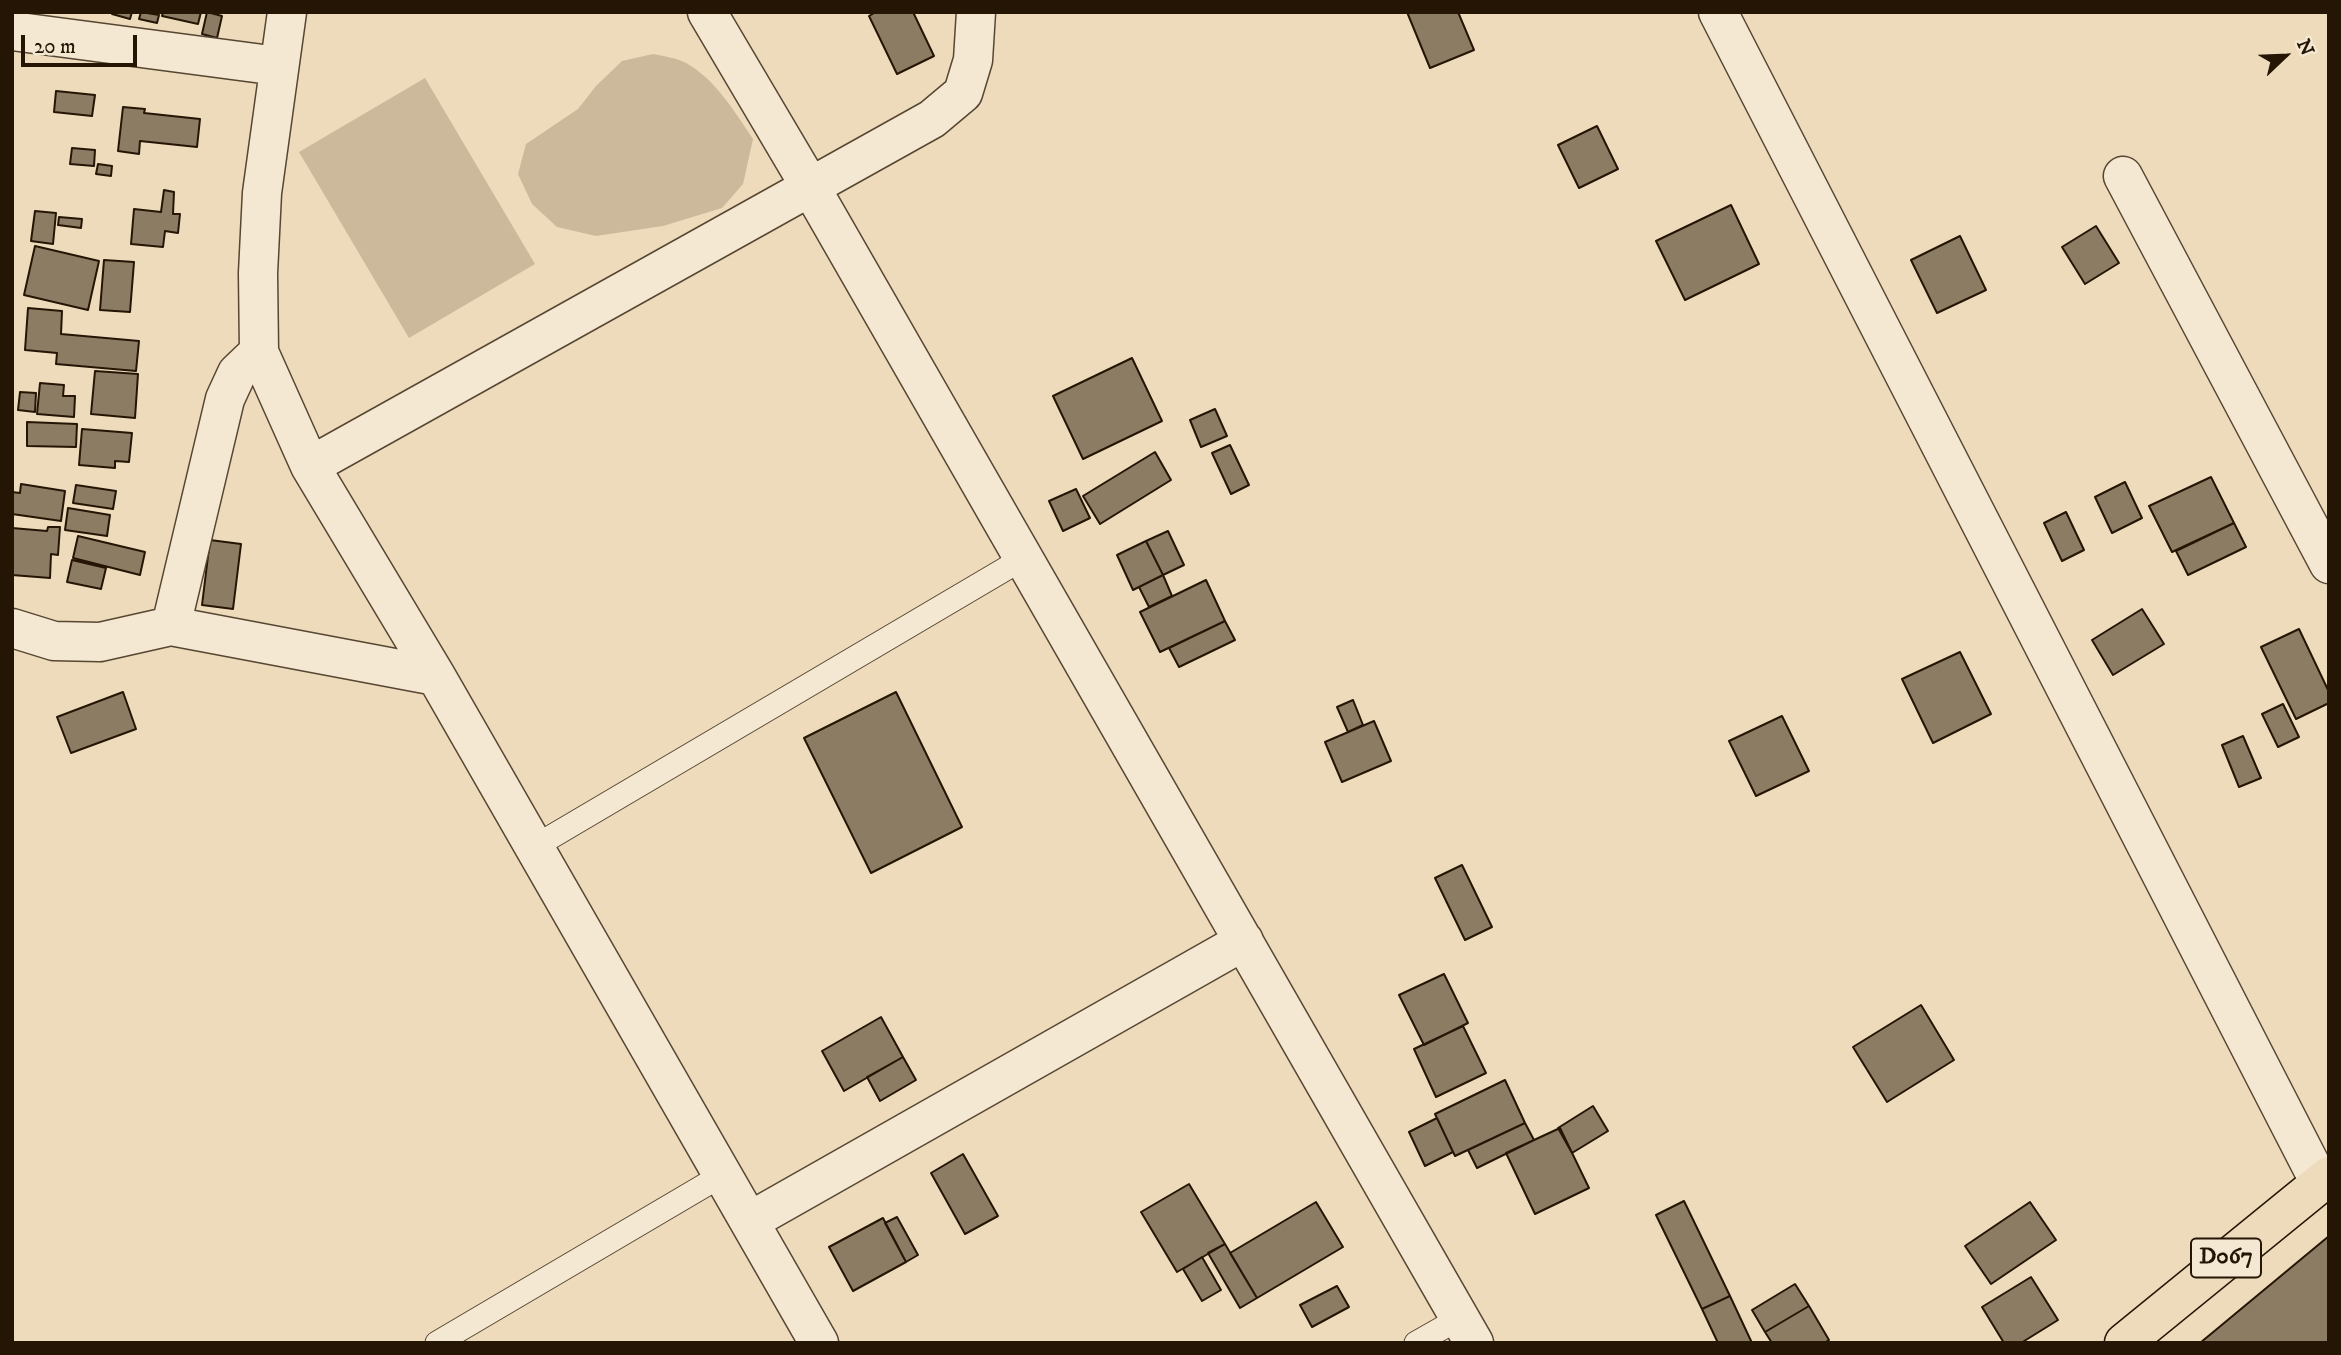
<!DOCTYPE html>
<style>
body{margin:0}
#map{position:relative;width:2341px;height:1355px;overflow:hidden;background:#eedbbb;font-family:"IM FELL DW Pica",serif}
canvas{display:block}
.frame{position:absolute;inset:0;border:14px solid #241505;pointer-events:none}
.north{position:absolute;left:2250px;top:21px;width:70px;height:70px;-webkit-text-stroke:5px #f4e8d3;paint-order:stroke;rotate:67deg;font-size:19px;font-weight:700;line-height:28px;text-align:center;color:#241505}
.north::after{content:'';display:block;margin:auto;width:24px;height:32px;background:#241505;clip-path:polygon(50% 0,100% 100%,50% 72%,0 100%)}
.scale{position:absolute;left:21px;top:35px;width:116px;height:32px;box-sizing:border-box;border:4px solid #241505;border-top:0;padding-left:9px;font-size:21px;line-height:24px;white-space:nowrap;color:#241505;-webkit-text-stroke:5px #f4e8d3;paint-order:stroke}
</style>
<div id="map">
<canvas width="2341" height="1355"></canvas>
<div class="frame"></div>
<div class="north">N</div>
<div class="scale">20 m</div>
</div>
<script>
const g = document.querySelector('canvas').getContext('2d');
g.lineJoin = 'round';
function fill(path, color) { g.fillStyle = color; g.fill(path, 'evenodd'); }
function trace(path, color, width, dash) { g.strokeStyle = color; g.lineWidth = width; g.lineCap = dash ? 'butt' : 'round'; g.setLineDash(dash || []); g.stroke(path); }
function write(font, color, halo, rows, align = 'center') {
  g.font = font + ' "IM FELL DW Pica",serif'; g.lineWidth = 5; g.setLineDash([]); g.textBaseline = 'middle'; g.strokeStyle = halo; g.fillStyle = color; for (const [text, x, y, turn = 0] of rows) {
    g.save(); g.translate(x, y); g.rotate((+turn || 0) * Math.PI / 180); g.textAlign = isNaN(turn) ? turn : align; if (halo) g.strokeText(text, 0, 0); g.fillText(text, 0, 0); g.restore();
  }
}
fill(new Path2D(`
 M653,54C663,56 677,58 686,63C715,79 735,112 753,139L743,184L722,208L663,226L596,236L557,227L532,204L518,174L526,144L578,109L596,86L622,61Z
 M425,78L535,264L409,338L299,152Z`), '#ccb99c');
const building = new Path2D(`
 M112,12H132L130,19L112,14Z
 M141,12L159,15L157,23L139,19Z
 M163,12H201L198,24L162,16Z
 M207,12L222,16L217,38L202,34Z
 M876,12H913L934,56L897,74L869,16Z
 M1407,12H1458L1474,50L1430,68Z
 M56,91L95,95L92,116L54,112Z
 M123,107L145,109L144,113L200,119L197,147L140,141L139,154L118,151Z
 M1597,126L1618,169L1579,188L1558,145Z
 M72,148L95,150L94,166L70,164Z
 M98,164L112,166L111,176L96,174Z
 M164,190L174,192L173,214H180L178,233L165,231L163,247L131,244L134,209L161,212Z
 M1731,205L1759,264L1685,300L1656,241Z
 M35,211L56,213L53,244L31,241Z
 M59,217L82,219L81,228L58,225Z
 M2096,226L2119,263L2085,284L2062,247Z
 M1960,236L1986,290L1937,313L1911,260Z
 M35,246L99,261L88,310L24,295Z
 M104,260L134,262L130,312L100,310Z
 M28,308L62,311L61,334L139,341L136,371L56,364L57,353L25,350Z
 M1132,358L1162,421L1083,459L1053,396Z
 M95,371L138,374L135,418L91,414Z
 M40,383L64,385L63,396H75L74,417L37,414Z
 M20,392L36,393L35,412L18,410Z
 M1215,409L1227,436L1201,447L1190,420Z
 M27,422L77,424L76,447L27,446Z
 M82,429L132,433L129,462L115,461V468L79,465Z
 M1230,445L1249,485L1231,494L1212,453Z
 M1155,452L1171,480L1100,524L1083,496Z
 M2211,477L2234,523L2172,552L2149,506Z
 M2125,482L2142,518L2112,533L2095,497Z
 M21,484L65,491L61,521L12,514V492L20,493Z
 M76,485L116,491L113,509L73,503Z
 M1076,489L1090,518L1063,531L1049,501Z
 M68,508L110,515L107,536L65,530Z
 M2066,512L2084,550L2062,561L2044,523Z
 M2234,523L2246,547L2188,575L2176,551Z
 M48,527H60L58,555L51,554L50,578L12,575V528L47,531Z
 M1168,531L1184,565L1163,575L1146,541Z
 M78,536L145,552L140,575L73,558Z
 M210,540L241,544L233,609L202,605Z
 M1146,541L1163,575L1133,590L1117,555Z
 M72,560L106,568L101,589L67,582Z
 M1163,575L1172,596L1149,607L1139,587Z
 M1206,580L1225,621L1160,652L1140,612Z
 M2142,609L2164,644L2113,675L2092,640Z
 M1225,621L1235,640L1179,667L1169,648Z
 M2299,629L2329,692V703L2296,719L2261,647Z
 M1960,652L1991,714L1933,743L1902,679Z
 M123,692L136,729L71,753L57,717Z
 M896,692L962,827L871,873L804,738Z
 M1353,700L1363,725L1348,732L1337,707Z
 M2283,704L2299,737L2278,747L2262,714Z
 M1782,716L1809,771L1756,796L1729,741Z
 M1374,721L1391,761L1342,782L1325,742Z
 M2243,736L2261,778L2239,787L2222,745Z
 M1462,865L1492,927L1465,940L1435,878Z
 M1444,974L1468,1023L1424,1045L1399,995Z
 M1921,1005L1954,1060L1887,1102L1853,1047Z
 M881,1017L903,1057L844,1091L822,1051Z
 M1463,1026L1486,1073L1436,1097L1414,1049Z
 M903,1057L916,1080L880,1101L867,1077Z
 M1505,1080L1525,1123L1455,1156L1435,1114Z
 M1593,1106L1608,1131L1572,1153L1558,1128Z
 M1437,1118L1453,1152L1425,1166L1409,1132Z
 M1525,1123L1534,1140L1477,1168L1468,1150Z
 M1560,1128L1589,1188L1535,1214L1506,1153Z
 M963,1154L998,1216L965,1234L931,1173Z
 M1189,1184L1225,1244L1177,1272L1141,1212Z
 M1684,1201L1730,1296L1702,1309L1656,1215Z
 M1316,1202L1343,1247L1257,1298L1230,1253Z
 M2030,1202L2056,1240L1991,1284L1965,1246Z
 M897,1217L918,1255L906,1262L885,1223Z
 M883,1218L906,1262L853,1291L829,1247Z
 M2329,1236V1343H2200Z
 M1225,1244L1257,1298L1240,1308L1208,1253Z
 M1202,1257L1221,1290L1202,1301L1183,1269Z
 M2031,1277L2058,1320L2021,1343H2004L1982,1307Z
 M1795,1284L1809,1306L1765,1332L1752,1310Z
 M1337,1286L1349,1307L1312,1327L1300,1305Z
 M1730,1296L1752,1343H1718L1702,1309Z
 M1809,1306L1829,1340L1824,1343H1772L1765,1332Z`);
fill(building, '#8d7c64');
trace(building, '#241505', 2);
const service = new Path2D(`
 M534,847L1024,558
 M437,1343L724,1174
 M1416,1343L1460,1318`);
const minor = new Path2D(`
 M287,12L262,193L258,273L259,352L310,466L436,676L819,1343
 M707,12L811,188L1474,1343
 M1718,12L2320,1183
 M12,31L278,66
 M2123,176L2329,564
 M310,466L932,119L963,93L973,60L976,12
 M171,626L225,399L237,373L259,352
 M12,628L54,641L100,642L171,626L436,676
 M750,1221L1244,941`);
const primary = new Path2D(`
 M2124,1343L2329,1176`);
trace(service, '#564632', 25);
trace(minor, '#564632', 41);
trace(primary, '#241505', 41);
trace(service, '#f4e8d3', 23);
trace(minor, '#f4e8d3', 38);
trace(primary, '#eedbbb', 38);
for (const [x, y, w] of [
 [2226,1258,70]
]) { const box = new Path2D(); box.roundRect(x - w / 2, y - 19.5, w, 39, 5); g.fillStyle = '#f4e8d3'; g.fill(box); trace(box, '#241505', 2); }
write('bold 23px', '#241505', null, [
 ["D067",2226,1258]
]);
</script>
